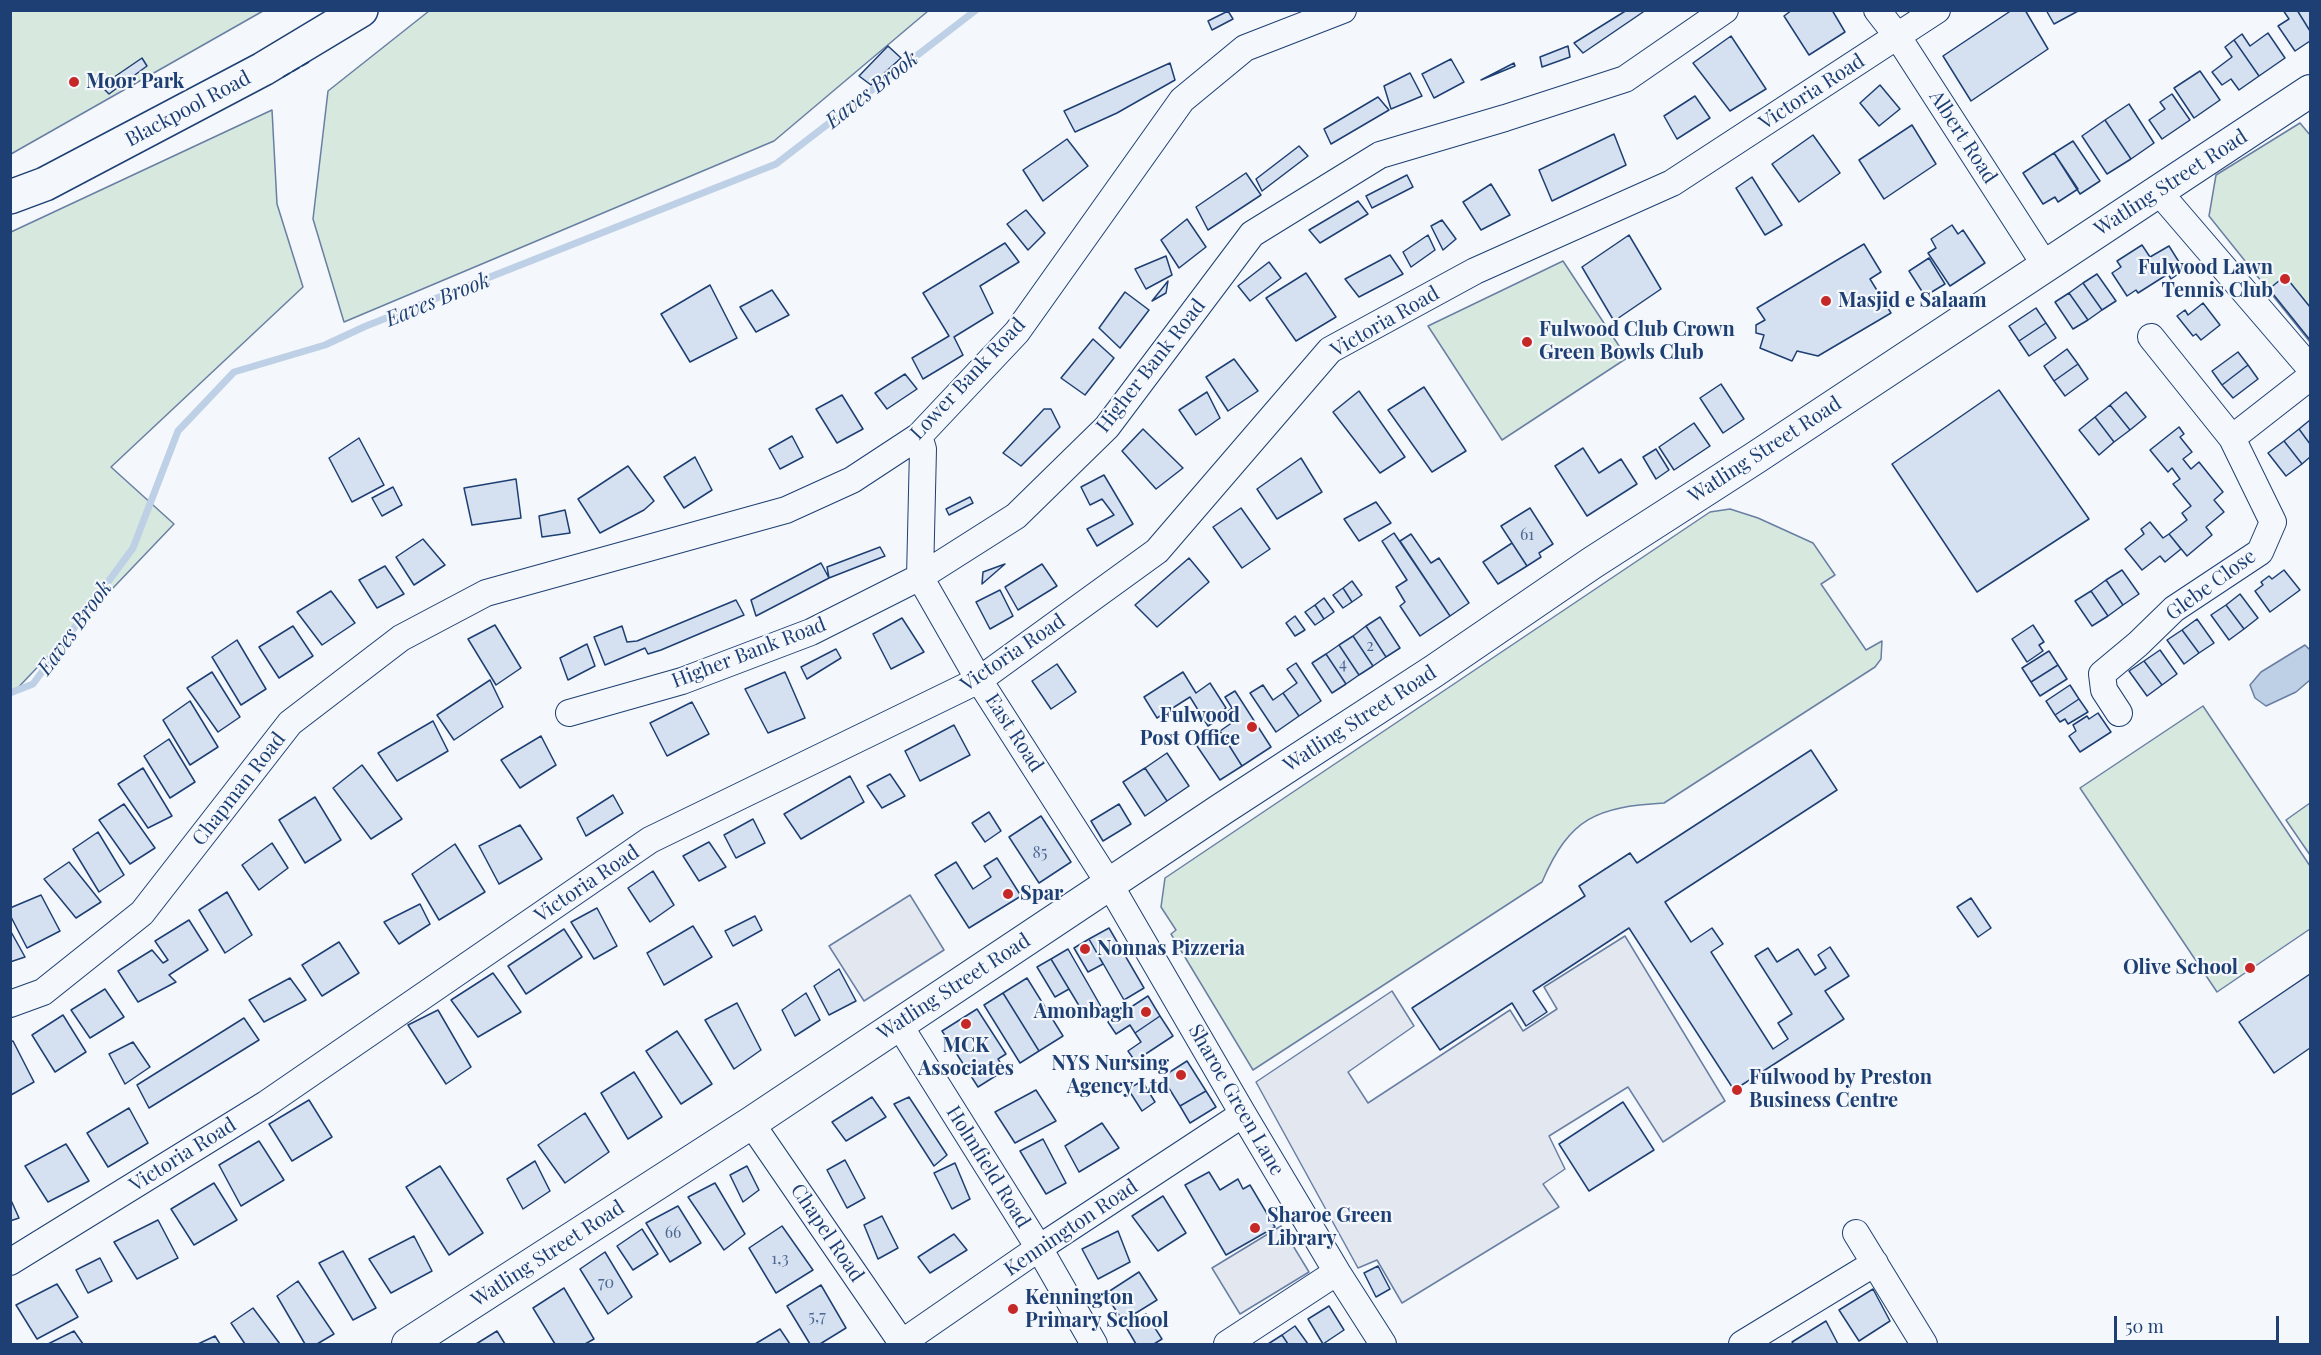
<!DOCTYPE html>
<style>
body{margin:0}
#map{position:relative;width:2321px;height:1355px;overflow:hidden;background:#f4f7fb;font-family:"Playfair Display",serif}
canvas{display:block}
.frame{position:absolute;inset:0;border:12px solid #1d3f73;pointer-events:none}
.scale{position:absolute;left:2114px;top:1316px;width:165px;height:27px;box-sizing:border-box;border:3px solid #1d3f73;border-top:0;padding-left:8px;font-size:18px;line-height:21px;white-space:nowrap;color:#1d3f73;-webkit-text-stroke:4px #f4f7fb;paint-order:stroke}
</style>
<div id="map">
<canvas width="2321" height="1355"></canvas>
<div class="frame"></div>
<div class="scale">50 m</div>
</div>
<script>
const g = document.querySelector('canvas').getContext('2d');
g.lineJoin = 'round';
function fill(path, color) { g.fillStyle = color; g.fill(path, 'evenodd'); }
function trace(path, color, width, dash) { g.strokeStyle = color; g.lineWidth = width; g.lineCap = dash ? 'butt' : 'round'; g.setLineDash(dash || []); g.stroke(path); }
function write(font, color, halo, rows, align = 'center') {
  g.font = font + ' "Playfair Display",serif'; g.lineWidth = 4.5; g.setLineDash([]); g.textBaseline = 'middle'; g.strokeStyle = halo; g.fillStyle = color; for (const [text, x, y, turn = 0] of rows) {
    g.save(); g.translate(x, y); g.rotate((+turn || 0) * Math.PI / 180); g.textAlign = isNaN(turn) ? turn : align; if (halo) g.strokeText(text, 0, 0); g.fillText(text, 0, 0); g.restore();
  }
}
const green = new Path2D(`
 M11,11H263L11,154Z
 M429,11V10L928,11L774,141L344,322L313,219L328,91Z
 M272,110L277,204L303,287L111,467L174,524L11,695V232Z
 M2300,123L2310,135V342L2209,216L2216,175Z
 M1563,261L1627,358L1502,440L1428,326Z
 M1730,509L1758,518L1813,543L1835,575L1821,584L1866,650L1882,641L1881,659L1875,667L1664,803C1597,807 1570,817 1542,882L1253,1070L1171,934L1176,930L1161,907L1165,878L1710,512Z
 M2203,706L2310,866V929L2217,992L2080,788Z
 M2310,803V855L2286,820Z`);
fill(green, '#d7e8df');
trace(green, '#687fa3', 1.5);
const parking = new Path2D(`
 M910,895L944,950L864,1001L829,946Z
 M1625,936L1725,1101L1663,1142L1628,1087L1549,1136L1565,1169L1543,1184L1559,1207L1402,1303L1377,1260L1358,1268L1256,1082L1392,991L1414,1026L1348,1072L1368,1103L1510,1010L1523,1031L1557,1009L1544,987Z
 M1281,1226L1309,1272L1240,1314L1212,1268Z`);
fill(parking, '#e3e8f0');
trace(parking, '#687fa3', 1.5);
const water = new Path2D(`
 M2305,645L2310,650V680L2296,692L2266,706L2255,698L2250,685L2261,672Z`);
fill(water, '#bed0e5');
trace(water, '#687fa3', 1.5);
trace(new Path2D(`
 M10,693L33,684L133,548L178,431L234,372L325,345L366,326L776,164L976,10`), '#bed0e5', 7);
const building = new Path2D(`
 M1627,10H1646L1583,53L1574,43Z
 M1792,10H1832L1845,32L1809,55L1784,16Z
 M2012,10H2025L2048,49L1971,101L1943,56Z
 M2046,10H2080L2054,24Z
 M2283,10H2297L2310,31V41L2295,51L2278,26L2289,19Z
 M2297,10H2310V31Z
 M1228,11L1233,19L1212,30L1208,21Z
 M2268,33L2285,58L2259,76L2234,40L2242,34L2250,46Z
 M1731,36L1766,89L1730,111L1693,63Z
 M2234,40L2259,76L2239,90L2231,79L2222,85L2212,72L2232,57L2225,47Z
 M888,46L901,58L871,85L859,76Z
 M1568,46L1570,57L1542,67L1540,57Z
 M142,58L147,66L109,94L101,86Z
 M1451,59L1464,82L1434,98L1422,74Z
 M1170,63L1175,80L1117,113L1075,132L1064,111Z
 M1514,63L1515,66L1481,80Z
 M2200,71L2220,100L2194,118L2174,88Z
 M1410,73L1422,96L1391,109L1384,86Z
 M1880,85L1900,109L1879,126L1860,103Z
 M2172,94L2190,120L2162,139L2149,120L2165,109L2160,102Z
 M1695,96L1710,118L1677,139L1664,116Z
 M1378,97L1389,110L1331,144L1324,129Z
 M2129,104L2154,143L2131,159L2105,120Z
 M2105,120L2131,159L2107,174L2082,136Z
 M1912,125L1936,164L1884,199L1859,160Z
 M1614,134L1626,165L1552,201L1539,170Z
 M1813,135L1840,173L1799,202L1772,164Z
 M1067,139L1088,166L1043,201L1023,170Z
 M2073,141L2100,181L2080,194L2054,153Z
 M1299,146L1308,156L1262,191L1256,179Z
 M2054,153L2078,189L2058,202L2055,197L2043,204L2023,173Z
 M1246,173L1261,195L1208,230L1196,207Z
 M1407,175L1413,187L1372,208L1366,196Z
 M1752,177L1782,225L1765,235L1736,188Z
 M1491,184L1510,215L1481,230L1463,202Z
 M1358,201L1368,214L1320,243L1309,230Z
 M1026,210L1045,233L1028,250L1007,224Z
 M1187,219L1206,247L1179,268L1161,240Z
 M1442,220L1456,239L1443,250L1431,226Z
 M1952,225L1958,234L1963,230L1985,263L1950,286L1928,253L1936,248L1931,239Z
 M1428,235L1435,250L1411,267L1403,252Z
 M1629,235L1661,289L1614,321L1582,267Z
 M1005,243L1019,262L980,286L993,313L954,337L963,355L923,379L912,358L949,336L923,293Z
 M1864,244L1881,272L1870,279L1891,313L1818,356L1797,351L1792,361L1760,348L1764,335L1756,333V325L1765,320L1757,308Z
 M2142,245L2150,257L2169,246L2184,270L2171,279L2168,274L2138,293L2136,290L2127,296L2112,273L2121,267L2117,261Z
 M1390,255L1403,274L1359,297L1345,279Z
 M1166,256L1172,275L1146,289L1135,269Z
 M1929,258L1945,284L1925,296L1909,271Z
 M1269,262L1281,278L1250,301L1238,286Z
 M1306,273L1336,317L1296,341L1266,298Z
 M2097,274L2116,301L2102,310L2083,283Z
 M2285,276L2310,307V340L2269,289Z
 M1168,281L1166,293L1152,301Z
 M2083,283L2102,310L2088,320L2069,293Z
 M710,285L737,338L690,362L661,314Z
 M772,290L789,315L756,332L740,307Z
 M1125,292L1149,310L1120,348L1099,328Z
 M2069,293L2088,320L2073,329L2055,302Z
 M2203,303L2220,325L2201,340L2196,334L2193,336L2177,316L2185,310L2188,315Z
 M2036,308L2046,323L2019,341L2009,326Z
 M2046,323L2056,338L2029,356L2019,341Z
 M1093,339L1114,358L1085,395L1061,378Z
 M2067,349L2078,364L2054,381L2044,366Z
 M2238,352L2248,365L2222,385L2212,371Z
 M1234,359L1258,391L1228,411L1206,377Z
 M2078,364L2088,379L2065,396L2054,381Z
 M2248,365L2258,379L2233,398L2222,385Z
 M905,374L917,389L887,409L875,393Z
 M1721,384L1744,419L1723,433L1700,398Z
 M1424,387L1466,451L1432,472L1388,410Z
 M1999,390L2089,519L1977,592L1892,464Z
 M1359,391L1405,457L1380,473L1333,412Z
 M1207,392L1220,418L1196,435L1179,410Z
 M2126,392L2146,417L2130,430L2110,405Z
 M842,395L863,429L837,443L816,409Z
 M2110,405L2130,430L2114,442L2095,417Z
 M1044,409H1051L1060,427L1021,466L1003,453Z
 M2095,417L2114,442L2099,455L2079,430Z
 M2310,420V444L2299,429Z
 M1694,423L1710,446L1674,470L1659,447Z
 M2179,427L2184,434L2180,437L2192,452L2183,459L2191,469L2199,462L2223,492L2214,500L2224,512L2206,527L2212,535L2187,556L2169,534L2187,520L2182,513L2191,506L2173,484L2180,479L2172,468L2168,472L2150,450Z
 M1143,429L1183,468L1156,489L1122,451Z
 M2299,429L2310,444V457L2302,464L2284,441Z
 M792,436L803,457L780,469L769,449Z
 M359,438L384,485L352,502L329,458Z
 M2284,441L2302,464L2286,476L2268,453Z
 M1583,448L1599,473L1621,459L1637,484L1587,516L1555,466Z
 M1656,449L1669,470L1656,479L1643,457Z
 M695,457L712,490L684,508L664,477Z
 M1301,458L1322,492L1277,519L1257,489Z
 M628,466L654,501L644,510L600,533L578,499Z
 M1104,475L1133,524L1097,546L1087,529L1114,515L1102,499L1090,505L1081,487Z
 M516,479L521,518L472,525L464,488Z
 M393,487L402,505L382,516L372,498Z
 M970,497L973,503L949,515L946,509Z
 M1376,502L1391,523L1359,541L1344,519Z
 M1241,508L1270,549L1242,568L1213,527Z
 M1530,508L1553,544L1539,553L1541,557L1527,566L1501,526Z
 M565,510L570,533L542,537L539,516Z
 M2150,522L2163,538L2169,534L2181,549L2165,562L2160,556L2142,570L2125,549L2144,534L2141,529Z
 M1394,533L1450,616L1420,636L1400,606L1405,602L1396,587L1407,580L1382,541Z
 M1411,534L1431,563L1439,558L1469,603L1450,616L1400,541Z
 M423,539L445,565L414,585L396,557Z
 M1512,543L1527,566L1498,584L1483,562Z
 M880,547L885,556L829,578L827,567Z
 M1189,558L1209,582L1157,627L1135,605Z
 M821,563L829,578L756,616L751,600Z
 M1005,564L982,584L983,572Z
 M1042,564L1057,586L1018,610L1005,587Z
 M385,566L404,594L377,608L359,580Z
 M2122,570L2139,594L2123,605L2106,580Z
 M2284,570L2300,590L2270,612L2255,591L2263,585L2261,582L2269,576L2272,579Z
 M2106,580L2123,605L2108,616L2091,591Z
 M1352,581L1362,595L1352,602L1343,588Z
 M1343,588L1352,602L1343,608L1333,595Z
 M1000,590L1013,616L990,629L976,602Z
 M331,591L355,623L322,645L297,612Z
 M2091,591L2108,616L2092,626L2075,601Z
 M2240,594L2258,618L2244,629L2226,605Z
 M1324,598L1334,612L1324,619L1315,605Z
 M736,600L744,615L661,650L648,654L645,648L605,665L594,637L622,626L627,642L637,641Z
 M1315,605L1324,619L1315,625L1305,612Z
 M2226,605L2244,629L2229,640L2211,615Z
 M1295,616L1305,630L1295,636L1286,623Z
 M1380,617L1400,648L1386,657L1366,626Z
 M902,618L924,652L891,669L873,634Z
 M2197,619L2214,643L2199,653L2182,630Z
 M495,625L521,668L496,685L468,639Z
 M2033,625L2044,642L2039,645L2043,651L2027,662L2012,639Z
 M293,626L313,656L279,678L259,647Z
 M1366,626L1386,657L1373,666L1353,636Z
 M2182,630L2199,653L2184,664L2167,640Z
 M1353,636L1373,666L1359,675L1339,645Z
 M237,640L266,689L241,705L212,657Z
 M587,644L595,666L568,680L560,658Z
 M1339,645L1359,675L1346,684L1326,654Z
 M836,649L841,658L807,679L801,667Z
 M2160,650L2177,674L2162,685L2144,661Z
 M2049,651L2058,665L2031,682L2022,668Z
 M1326,654L1346,684L1332,693L1312,663Z
 M2144,661L2162,685L2147,696L2129,671Z
 M1296,663L1321,701L1299,716L1283,693L1297,683L1287,669Z
 M1057,664L1076,692L1051,709L1032,681Z
 M2058,665L2067,679L2040,696L2031,682Z
 M212,672L240,717L218,732L187,688Z
 M785,672L805,718L768,733L745,689Z
 M1183,672L1196,693L1210,683L1226,708L1222,711L1225,715L1208,726L1190,697L1157,718L1144,697Z
 M490,680L503,707L454,740L437,715Z
 M1263,685L1273,700L1283,693L1299,716L1276,732L1250,693Z
 M2070,685L2079,699L2055,715L2046,701Z
 M1235,691L1271,747L1242,766L1220,731L1233,722L1227,712L1232,708L1225,697Z
 M2079,699L2088,712L2068,724L2065,719L2060,722L2055,715Z
 M190,701L218,747L190,765L163,720Z
 M692,702L709,734L667,756L650,723Z
 M2098,713L2111,732L2080,752L2069,736L2076,731L2073,725L2087,716L2089,719Z
 M433,721L448,751L397,781L378,753Z
 M954,725L970,755L920,781L905,751Z
 M1220,731L1242,766L1220,780L1197,746Z
 M541,736L556,765L520,788L501,760Z
 M169,739L195,782L170,798L144,756Z
 M1811,750L1837,790L1665,902L1691,942L1712,928L1723,944L1711,952L1773,1049L1788,1039L1778,1023L1792,1014L1755,956L1768,948L1777,962L1798,949L1815,975L1826,968L1818,955L1830,947L1849,976L1825,991L1844,1019L1734,1090L1629,928L1533,991L1547,1012L1526,1026L1512,1003L1440,1050L1412,1008L1585,896L1579,886L1630,853L1637,863Z
 M1167,753L1189,786L1167,801L1145,768Z
 M362,765L402,819L371,839L333,788Z
 M143,768L172,816L148,828L118,784Z
 M1145,768L1167,801L1145,816L1123,782Z
 M890,774L905,796L882,808L867,786Z
 M850,776L864,802L801,839L784,814Z
 M613,795L623,813L586,836L577,818Z
 M315,797L341,840L305,863L279,820Z
 M124,804L155,848L130,864L99,820Z
 M1119,804L1131,824L1103,841L1091,821Z
 M989,812L1001,831L985,842L972,823Z
 M1041,816L1071,862L1039,883L1009,837Z
 M753,819L765,843L736,858L724,835Z
 M520,825L542,859L499,884L479,846Z
 M98,832L124,875L99,892L73,849Z
 M709,842L726,867L699,881L683,856Z
 M272,843L288,868L259,890L242,865Z
 M455,844L485,892L439,920L412,874Z
 M997,858L1021,896L969,928L935,875L956,862L973,889L991,877L984,866Z
 M69,862L101,902L76,918L44,879Z
 M653,871L674,905L650,922L628,888Z
 M227,892L252,935L225,953L199,910Z
 M41,895L60,931L27,948L10,915V908Z
 M1971,898L1991,928L1978,937L1957,907Z
 M420,904L430,924L399,944L384,922Z
 M597,908L617,946L594,959L571,922Z
 M755,916L762,930L733,946L725,931Z
 M189,920L208,950L169,975L176,982L138,1002L118,971L152,950L163,963L168,960L155,941Z
 M693,926L712,957L664,985L647,953Z
 M1109,928L1144,988L1124,1000L1089,939Z
 M564,929L582,957L526,994L508,966Z
 M10,930L25,957L10,962Z
 M1089,939L1103,964L1088,972L1074,948Z
 M339,942L359,973L322,996L302,965Z
 M1068,949L1103,1010L1087,1019L1051,959Z
 M1051,959L1069,989L1055,997L1037,967Z
 M839,969L856,1001L829,1015L814,986Z
 M493,973L521,1012L478,1037L451,1000Z
 M2310,974V1048L2274,1073L2239,1022Z
 M290,978L306,1000L264,1022L249,1000Z
 M1027,978L1063,1036L1039,1051L1003,993Z
 M105,989L124,1017L90,1038L71,1010Z
 M806,993L820,1020L795,1036L782,1010Z
 M1003,993L1039,1051L1020,1063L984,1005Z
 M1148,996L1160,1016L1135,1033L1130,1025L1116,1034L1108,1022Z
 M737,1003L761,1050L734,1069L705,1020Z
 M977,1009L1006,1054L998,1059L1005,1070L978,1087L942,1031Z
 M438,1010L471,1067L446,1084L408,1025Z
 M63,1015L86,1052L55,1072L32,1035Z
 M1160,1016L1173,1036L1135,1061L1128,1051L1141,1042L1135,1033Z
 M244,1018L259,1040L149,1108L137,1085Z
 M677,1031L712,1084L681,1104L646,1051Z
 M13,1041L34,1082L11,1095L10,1042Z
 M133,1042L150,1067L125,1084L109,1054Z
 M1187,1061L1206,1091L1180,1106L1162,1077Z
 M634,1072L662,1117L628,1139L601,1093Z
 M1142,1081L1155,1102L1142,1111L1128,1089Z
 M1036,1090L1056,1121L1015,1143L995,1112Z
 M1206,1091L1216,1107L1190,1123L1180,1106Z
 M872,1097L886,1117L846,1141L832,1122Z
 M909,1097L947,1155L934,1166L894,1104Z
 M309,1100L332,1137L292,1161L269,1124Z
 M1623,1102L1654,1150L1589,1191L1559,1144Z
 M129,1108L148,1143L108,1167L87,1133Z
 M585,1113L609,1152L565,1183L538,1145Z
 M1102,1123L1119,1148L1079,1172L1065,1146Z
 M1043,1139L1066,1183L1046,1194L1020,1151Z
 M259,1141L284,1180L241,1206L219,1165Z
 M66,1144L89,1181L48,1202L25,1166Z
 M845,1160L865,1198L847,1208L827,1170Z
 M535,1161L550,1191L523,1209L507,1179Z
 M955,1163L970,1199L952,1209L934,1173Z
 M440,1166L483,1233L449,1255L406,1187Z
 M747,1166L759,1190L743,1202L730,1175Z
 M1209,1172L1220,1190L1238,1179L1243,1189L1250,1185L1275,1227L1226,1255L1185,1185Z
 M214,1183L237,1220L194,1245L171,1209Z
 M715,1183L745,1234L724,1250L688,1197Z
 M1163,1196L1186,1233L1158,1251L1132,1216Z
 M10,1198L19,1218L10,1221Z
 M678,1206L701,1243L670,1262L646,1223Z
 M882,1216L898,1248L878,1259L864,1225Z
 M158,1220L178,1258L137,1279L114,1242Z
 M782,1226L813,1270L776,1293L749,1248Z
 M642,1229L658,1254L633,1270L617,1246Z
 M1118,1231L1130,1262L1098,1279L1082,1249Z
 M954,1234L967,1250L930,1273L918,1257Z
 M414,1236L432,1271L391,1293L369,1259Z
 M343,1251L376,1308L353,1320L319,1263Z
 M605,1252L632,1297L608,1314L580,1269Z
 M100,1258L112,1281L88,1293L76,1270Z
 M1378,1266L1390,1289L1376,1297L1364,1273Z
 M1139,1272L1157,1300L1123,1321L1105,1294Z
 M298,1281L334,1334L317,1344H305L277,1296Z
 M57,1284L78,1317L37,1339L16,1305Z
 M821,1285L846,1328L820,1344H810L787,1306Z
 M564,1288L594,1339L585,1344H555L533,1308Z
 M1873,1289L1890,1321L1859,1341L1839,1310Z
 M1329,1306L1344,1330L1323,1344L1308,1319Z
 M253,1308L280,1344H245L231,1323Z
 M1146,1314L1162,1339L1154,1344H1136L1126,1327Z
 M1826,1321L1838,1344H1794L1792,1342Z
 M1295,1326L1308,1344H1288L1282,1335Z
 M780,1329L790,1344H755Z
 M74,1331L83,1344H48Z
 M497,1331L505,1344H476Z
 M1282,1335L1288,1344H1268Z
 M215,1336L220,1344H198Z`);
fill(building, '#d5e0f0');
trace(building, '#1d3f73', 1.5);
const minor = new Path2D(`
 M1877,10L1898,37L2045,265
 M2158,191L2310,368
 M2151,337L2232,438L2310,377
 M919,436L923,449L920,577L979,680L1110,885L1243,1114L1337,1272L1383,1344
 M569,713L682,681L811,632L920,577L1016,516L1107,427L1252,234L1380,155L1505,118L1625,79L1725,10
 M2119,713L2104,690L2102,674L2138,644L2174,609L2260,552L2273,522L2232,438
 M10,1004L43,992L142,913L290,723L401,638L486,593L786,510L852,480L919,436L1017,332L1182,100L1245,48L1343,10
 M898,1023L1039,1248L1094,1344
 M751,1123L902,1343
 M1856,1233L1924,1344
 M10,1262L266,1104L650,840L979,680L1157,551L1330,350L1475,271L1672,183L1937,10
 M900,1344L1039,1248L1243,1114
 M1227,1344L1337,1272
 M1742,1344L1875,1263`);
const major = new Path2D(`
 M408,1344L751,1123L1222,809L1434,671L1592,563L1755,458L2310,91`);
const highway = new Path2D(`
 M10,197L45,184L263,69L361,10`);
trace(minor, '#1d3f73', 28);
trace(major, '#1d3f73', 34);
trace(highway, '#1d3f73', 36);
trace(minor, '#f4f7fb', 26);
trace(major, '#f4f7fb', 32);
trace(highway, '#f4f7fb', 33);
trace(new Path2D(`
 M283,77L309,62`), '#1d3f73', 1.5, [8, 3]);
for (const [x, y, r, color] of [
 [74,82,6,"#c62828"],
 [2285,279,6,"#c62828"],
 [1826,301,6,"#c62828"],
 [1527,342,6,"#c62828"],
 [1252,727,6,"#c62828"],
 [1008,894,6,"#c62828"],
 [1085,949,6,"#c62828"],
 [2250,968,6,"#c62828"],
 [1146,1012,6,"#c62828"],
 [966,1024,6,"#c62828"],
 [1181,1075,6,"#c62828"],
 [1737,1090,6,"#c62828"],
 [1255,1228,6,"#c62828"],
 [1013,1309,6,"#c62828"]
]) { const dot = new Path2D(); dot.arc(x, y, r, 0, 2 * Math.PI); g.fillStyle = color; g.fill(dot); trace(dot, '#f4f7fb', 2); }
write('16px', '#4b6792', null, [
 ["61",1527,535],
 ["2",1370,646],
 ["4",1343,664],
 ["85",1040,853],
 ["66",673,1233],
 ["1,3",780,1259],
 ["70",606,1283],
 ["5,7",817,1317]
]);
write('bold 20px', '#1d3f73', '#f4f7fb', [
 ["Moor Park",86,82],
 ["Fulwood Lawn",2273,268,"right"],
 ["Tennis Club",2273,291,"right"],
 ["Masjid e Salaam",1838,301],
 ["Fulwood Club Crown",1539,330],
 ["Green Bowls Club",1539,353],
 ["Fulwood",1240,716,"right"],
 ["Post Office",1240,739,"right"],
 ["Spar",1020,894],
 ["Nonnas Pizzeria",1097,949],
 ["Olive School",2238,968,"right"],
 ["Amonbagh",1134,1012,"right"],
 ["MCK",966,1046,"center"],
 ["Associates",966,1069,"center"],
 ["NYS Nursing",1169,1064,"right"],
 ["Agency Ltd",1169,1087,"right"],
 ["Fulwood by Preston",1749,1078],
 ["Business Centre",1749,1101],
 ["Sharoe Green",1267,1216],
 ["Library",1267,1239],
 ["Kennington",1025,1298],
 ["Primary School",1025,1321]
], 'left');
write('20px', '#1d3f73', '#f4f7fb', [
 ["Victoria Road",1812,92,-33],
 ["Blackpool Road",188,109,-28],
 ["Albert Road",1963,137,57],
 ["Watling Street Road",2171,183,-33],
 ["Victoria Road",1385,322,-30],
 ["Higher Bank Road",1151,366,-52],
 ["Lower Bank Road",968,379,-47],
 ["Watling Street Road",1765,450,-33],
 ["Glebe Close",2211,585,-36],
 ["Higher Bank Road",749,653,-21],
 ["Victoria Road",1013,653,-34],
 ["Watling Street Road",1360,719,-33],
 ["East Road",1014,733,57],
 ["Chapman Road",239,789,-52],
 ["Victoria Road",587,884,-34],
 ["Watling Street Road",954,987,-33],
 ["Sharoe Green Lane",1236,1100,60],
 ["Victoria Road",183,1155,-32],
 ["Holmfield Road",988,1167,58],
 ["Kennington Road",1071,1228,-34],
 ["Chapel Road",827,1233,56],
 ["Watling Street Road",548,1254,-33]
]);
write('italic 21px', '#1d3f73', '#f4f7fb', [
 ["Eaves Brook",872,90,-38],
 ["Eaves Brook",438,300,-22],
 ["Eaves Brook",75,628,-54]
]);
</script>
